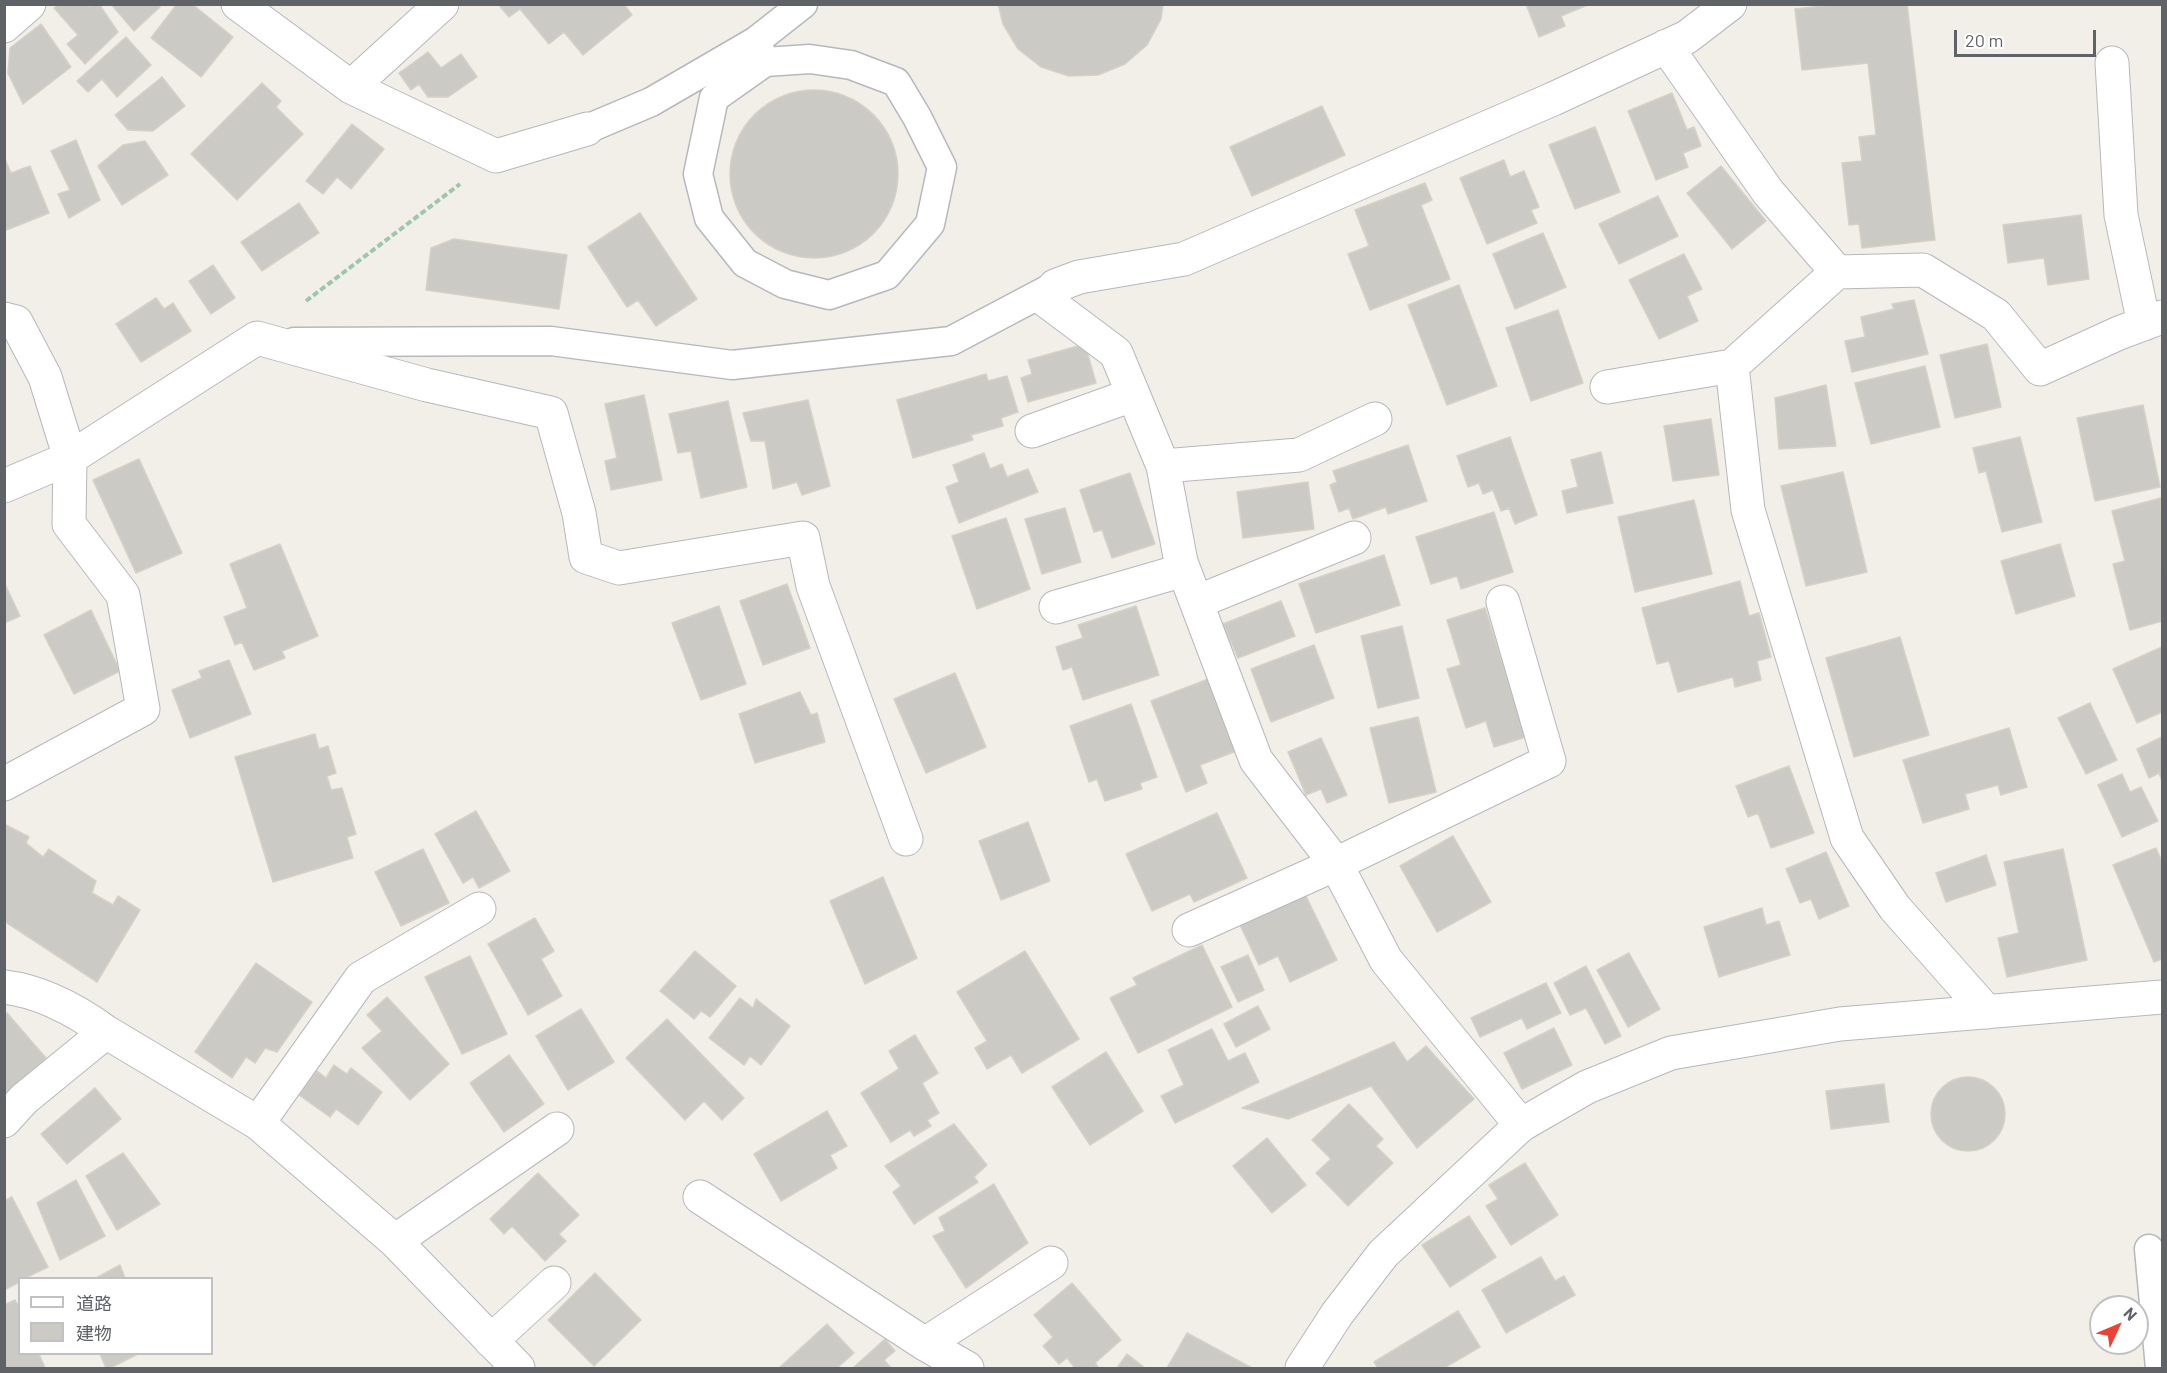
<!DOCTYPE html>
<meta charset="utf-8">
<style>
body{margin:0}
#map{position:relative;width:2167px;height:1373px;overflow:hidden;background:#f1efe8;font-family:Barlow,"Noto Sans JP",sans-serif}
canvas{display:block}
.frame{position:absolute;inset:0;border:6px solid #5f6368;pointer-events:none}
.legend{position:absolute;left:18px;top:1277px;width:195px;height:78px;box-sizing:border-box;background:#fff;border:2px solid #bfc1c3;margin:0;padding:8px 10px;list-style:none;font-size:18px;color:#5f6368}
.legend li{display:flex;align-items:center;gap:12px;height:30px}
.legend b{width:30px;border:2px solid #bfc1c3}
.north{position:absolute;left:2089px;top:1295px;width:60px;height:60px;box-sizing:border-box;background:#fff;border:2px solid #bfc1c3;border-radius:50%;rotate:46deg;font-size:16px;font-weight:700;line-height:24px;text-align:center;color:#5f6368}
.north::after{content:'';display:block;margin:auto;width:21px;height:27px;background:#ea4335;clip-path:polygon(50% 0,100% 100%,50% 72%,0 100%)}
.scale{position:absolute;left:1954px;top:30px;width:142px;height:27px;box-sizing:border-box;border:3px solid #5f6368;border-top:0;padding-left:8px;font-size:18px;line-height:21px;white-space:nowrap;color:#5f6368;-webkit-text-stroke:4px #fff;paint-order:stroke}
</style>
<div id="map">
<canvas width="2167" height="1373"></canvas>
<div class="frame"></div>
<ul class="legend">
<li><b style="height:8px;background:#fff"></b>道路</li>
<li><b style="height:16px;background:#cccac5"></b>建物</li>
</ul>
<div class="north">N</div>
<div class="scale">20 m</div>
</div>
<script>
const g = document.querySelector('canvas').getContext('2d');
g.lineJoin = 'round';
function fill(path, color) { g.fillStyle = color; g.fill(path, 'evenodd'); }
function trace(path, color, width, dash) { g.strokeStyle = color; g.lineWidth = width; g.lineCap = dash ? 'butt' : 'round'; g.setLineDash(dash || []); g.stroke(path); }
const building = new Path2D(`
 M60,4H88L90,7L94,4H99L118,32L85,64L67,44L78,35L54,8Z
 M111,4H159L160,7L134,31Z
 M177,4H192L233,37L201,77L151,38Z
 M498,4H624L632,15L583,55L564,32L549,44L520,9L509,17Z
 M998,4H1163L1161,19L1147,45L1125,64L1098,75L1069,76L1041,67L1018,49L1003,24Z
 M1526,4H1590L1561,16L1565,26L1539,37Z
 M1841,4H1907L1935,240L1862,248L1859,224L1849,225L1842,163L1862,161L1859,137L1876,135L1868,63L1802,70L1795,9Z
 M41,24L71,67L23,104L8,73L10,48Z
 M126,37L151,65L117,97L102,79L88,92L77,81Z
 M428,52L441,68L461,54L477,77L448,97H428L419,84L411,90L399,73Z
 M162,77L185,106L153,131L128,130L115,115Z
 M262,83L281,101L276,107L303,134L237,200L191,154Z
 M730 174a84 84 0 1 1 168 0a84 84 0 1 1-168 0Z
 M1672,93L1687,130L1694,127L1701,146L1683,153L1688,167L1656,180L1628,111Z
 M1322,106L1345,155L1252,196L1230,147Z
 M352,124L384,149L351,189L337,177L323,194L306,181Z
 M1595,127L1620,192L1575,209L1549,145Z
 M76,140L100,200L69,218L58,194L70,190L51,151Z
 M145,141L168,175L122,205L98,166L123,145Z
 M4,157L11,173L30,166L49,213L4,231Z
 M1504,160L1510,177L1524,171L1539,207L1531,210L1537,223L1487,244L1460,178Z
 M1721,166L1766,221L1732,249L1687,193Z
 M1425,183L1432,200L1421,205L1450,279L1370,310L1348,254L1369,246L1355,210Z
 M1658,196L1678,236L1619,264L1599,224Z
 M299,203L319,233L262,271L241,242Z
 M640,213L697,299L656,326L638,300L627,307L588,247Z
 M2081,215L2089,279L2048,285L2044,258L2008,263L2003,225Z
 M1543,233L1566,287L1515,309L1493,254Z
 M454,239L567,255L559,309L426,290L431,248Z
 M1684,254L1702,289L1687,296L1698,321L1659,339L1629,280Z
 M213,265L235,298L211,314L189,281Z
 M1459,285L1497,386L1447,405L1408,305Z
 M156,298L164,309L173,303L191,331L141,362L116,324Z
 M1914,300L1928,354L1852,372L1845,341L1865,337L1861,317L1894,309L1892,304Z
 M1558,310L1583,383L1531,401L1506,328Z
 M1085,344L1096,383L1028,402L1021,378L1032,374L1028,360Z
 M1987,344L2001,407L1955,418L1940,355Z
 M1925,366L1940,427L1871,444L1855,383Z
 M986,374L988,381L1007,376L1018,412L1001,418L1003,426L971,435L973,440L913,458L897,400Z
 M1826,385L1836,446L1779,449L1775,398Z
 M644,395L662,480L611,490L605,461L617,458L605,404Z
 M808,400L830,486L802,495L797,482L773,489L765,441H751L743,413Z
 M728,401L747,487L701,498L691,451L678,453L669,414Z
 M2143,405L2160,487L2095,501L2077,418Z
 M1711,419L1719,475L1673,481L1664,426Z
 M1510,437L1537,515L1515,524L1509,508L1501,511L1493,490L1483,494L1479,483L1468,487L1457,456Z
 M2020,437L2042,522L2002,532L1986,471L1979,473L1973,448Z
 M1408,445L1427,501L1388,514L1386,507L1353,519L1349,508L1339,512L1330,485L1337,482L1333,471Z
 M1601,452L1613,503L1567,513L1562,491L1578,487L1571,460Z
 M984,453L990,469L1002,464L1007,477L1028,469L1038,492L959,523L946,487L959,482L953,465Z
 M139,459L182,553L136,573L93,480Z
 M1843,472L1867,572L1806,586L1781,486Z
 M1130,473L1155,544L1112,558L1102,530L1094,532L1080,490Z
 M1308,482L1314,529L1243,538L1237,492Z
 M2161,498L2162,621L2130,630L2113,564L2125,561L2112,511Z
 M1694,500L1712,574L1635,592L1618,517Z
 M1065,508L1081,562L1042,574L1025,519Z
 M1494,512L1513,572L1461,589L1457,576L1431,584L1416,537Z
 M1006,518L1030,589L977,609L952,536Z
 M280,544L318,636L282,651L285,658L254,670L242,642L235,645L224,617L247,608L230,564Z
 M2060,544L2075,596L2016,614L2001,561Z
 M1384,555L1400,605L1316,633L1299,584Z
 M1740,581L1749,616L1759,613L1771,657L1757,661L1761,680L1735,687L1733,677L1678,692L1669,661L1657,664L1642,608Z
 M4,582L20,616L4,623Z
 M787,584L810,648L763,665L740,601Z
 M1281,601L1295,636L1238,658L1223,624Z
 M719,606L746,684L701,700L672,623Z
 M1136,606L1159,675L1083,700L1072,667L1063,670L1056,647L1083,638L1078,625Z
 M1485,608L1526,737L1494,747L1486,721L1466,728L1447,669L1461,665L1447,620Z
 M91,610L120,671L74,694L44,635Z
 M1402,626L1419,698L1378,708L1361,636Z
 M1900,637L1929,735L1854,757L1826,658Z
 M1314,645L1334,698L1271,722L1251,669Z
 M2162,647V712L2137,723L2113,669Z
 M229,660L251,714L190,738L172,690L202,678L199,671Z
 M955,673L986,747L926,773L894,699Z
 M1211,678L1239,750L1200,765L1207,783L1186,792L1151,701Z
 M800,692L811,715L817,713L825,742L755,763L739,714Z
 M2090,703L2117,760L2086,774L2058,718Z
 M1131,704L1157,777L1140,783L1142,789L1105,801L1097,779L1089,782L1070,726Z
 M1418,717L1436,792L1389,803L1370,728Z
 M2009,728L2027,787L2001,795L1998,785L1965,794L1969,809L1923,823L1903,760Z
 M315,734L319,749L328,746L336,773L327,776L331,790L342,788L356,834L347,837L353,858L273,882L235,757Z
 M2162,737V781L2159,773L2149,778L2137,749Z
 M1321,738L1347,795L1327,803L1321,789L1306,795L1288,752Z
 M1789,766L1814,833L1771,848L1758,813L1748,817L1736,786Z
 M2122,774L2130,792L2141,787L2158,821L2122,837L2098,785Z
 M476,811L510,871L479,888L473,877L463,883L435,834Z
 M1217,813L1247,878L1194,902L1190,894L1152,911L1126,854Z
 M1028,822L1050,881L1001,900L979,841Z
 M4,824L29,837L26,843L43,857L49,849L96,881L92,893L113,905L118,896L140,910L97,982L4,921Z
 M1453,836L1491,902L1437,932L1400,866Z
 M2156,848L2162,862V959L2154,962L2113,865Z
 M423,849L449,903L401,926L375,872Z
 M2063,849L2087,960L2007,977L1998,938L2019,933L2004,862Z
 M1826,852L1849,906L1819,919L1811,899L1800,903L1786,869Z
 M1986,855L1996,885L1946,902L1936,873Z
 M883,877L917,958L865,984L830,901Z
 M1305,894L1337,960L1290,982L1278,956L1259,965L1240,925Z
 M1762,908L1766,925L1779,921L1790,955L1719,977L1704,927Z
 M535,918L554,951L541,959L562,996L528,1015L488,944Z
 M1202,945L1232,1007L1138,1053L1110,998L1137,985L1133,978Z
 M695,951L736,986L710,1017L701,1011L694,1019L660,991Z
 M1025,951L1079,1039L1022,1073L1011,1055L987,1069L975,1048L987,1041L957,992Z
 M1629,953L1660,1009L1628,1027L1597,970Z
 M1248,955L1264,990L1238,1002L1221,967Z
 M470,956L507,1034L462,1054L425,977Z
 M256,963L312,1002L277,1052L265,1048L255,1063L246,1057L232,1078L195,1052Z
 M1586,966L1621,1036L1605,1044L1586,1008L1570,1015L1554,983Z
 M1546,983L1561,1013L1527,1029L1522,1018L1480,1037L1471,1018Z
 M387,997L449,1064L410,1100L362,1048L382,1031L367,1015Z
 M740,998L753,1008L756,999L790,1026L761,1065L750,1056L744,1065L709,1038Z
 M1258,1006L1270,1029L1236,1047L1224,1024Z
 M581,1009L614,1062L568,1090L536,1036Z
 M7,1013L46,1058L4,1095V1015Z
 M667,1019L744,1098L722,1120L704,1101L685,1120L626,1058Z
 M1554,1028L1572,1065L1522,1089L1504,1053Z
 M1212,1029L1228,1061L1245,1053L1259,1082L1175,1123L1161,1096L1184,1085L1168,1050Z
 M915,1035L938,1073L922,1083L939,1113L927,1120L931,1126L914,1136L910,1130L891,1142L861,1093L899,1069L889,1051Z
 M1394,1042L1407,1062L1426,1046L1474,1099L1417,1148L1371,1086L1288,1119L1242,1108Z
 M1106,1052L1143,1111L1090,1145L1052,1087Z
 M509,1055L544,1104L504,1132L470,1083Z
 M334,1065L347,1074L351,1068L382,1092L358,1125L336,1109L330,1117L299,1095L317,1071L326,1078Z
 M1931 1114a37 37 0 1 1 74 0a37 37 0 1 1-74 0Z
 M1884,1084L1889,1122L1831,1129L1826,1091Z
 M95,1088L121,1119L67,1164L41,1134Z
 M1349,1104L1383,1139L1376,1146L1393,1163L1348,1206L1316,1173L1331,1159L1312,1140Z
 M827,1111L847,1146L830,1155L837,1168L781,1201L754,1154Z
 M954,1124L987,1165L974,1177L978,1182L914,1224L893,1192L901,1186L885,1166Z
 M1267,1138L1306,1185L1272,1213L1233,1166Z
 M123,1153L160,1204L117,1230L86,1176Z
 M1525,1163L1558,1215L1511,1245L1486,1206L1498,1199L1489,1185Z
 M538,1173L579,1215L559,1234L566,1241L545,1261L512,1226L504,1234L490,1219Z
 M76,1180L105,1236L60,1260L37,1203Z
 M994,1184L1028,1243L966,1288L933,1236L945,1231L939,1218Z
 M12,1197L48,1267L25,1278H20V1282L4,1290V1201Z
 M1469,1216L1496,1257L1450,1287L1422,1245Z
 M1541,1257L1555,1281L1564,1276L1575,1295L1506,1333L1482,1290Z
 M120,1265L125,1278H96Z
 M595,1273L641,1320L594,1366L548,1320Z
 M1072,1283L1121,1340L1095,1363L1098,1367L1097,1368H1075L1067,1358L1059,1364L1043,1346L1053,1337L1034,1315Z
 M15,1300L20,1309V1354H39L45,1368H4V1305Z
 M1458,1311L1480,1347L1444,1368H1378L1374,1362Z
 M827,1324L854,1353L837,1368H779Z
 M1187,1333L1252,1368H1167Z
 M885,1339L895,1351L884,1360L891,1368H853Z
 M100,1354H138L110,1368H106Z
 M1127,1354L1145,1368H1117Z`);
fill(building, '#cccac5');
trace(building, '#d6d1c6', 1.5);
const service = new Path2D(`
 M756,41L765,62L810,59L851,65L896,82L917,117L942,167L930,224L887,275L829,295L785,284L745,263L709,218L698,174L714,98L765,62
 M587,129L651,102L756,41L803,4
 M294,342L551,341L732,365L951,341L1055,286
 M2149,1249L2160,1368`);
const minor = new Path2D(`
 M238,4L351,87L496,156L587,129
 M4,26L29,4
 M1666,46L1768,192L1837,272L1923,270L1996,315L2040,369L2119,333L2162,317
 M2112,63L2121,215L2144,324
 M351,87L442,4
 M1837,272L1732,366L1748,510L1847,838L1895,908L1987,1012
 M4,319L16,322L45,377L70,458L69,524L123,595L143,709L4,784
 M1607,387L1732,366
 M1032,431L1132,395
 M1163,466L1299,455L1375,419
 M4,486L70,458L257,338L427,385L551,413L579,513L586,557L619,568L803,538L813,586L906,839
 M1197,602L1354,538
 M1056,607L1184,570
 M1189,930L1336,864L1549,761L1503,602
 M4,987C40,991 77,1011 106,1032L258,1123L395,1241L518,1368
 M4,1121L24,1099L106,1032
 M258,1123L361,978L479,909
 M1521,1125L1386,960L1336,864L1256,760L1181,562L1163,466L1116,353L1044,299L1055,286L1079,277L1184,259L1553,99L1687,37L1730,4
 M700,1197L925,1344L967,1368
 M395,1241L557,1129
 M491,1341L554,1283
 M925,1344L1051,1263`);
const tertiary = new Path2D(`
 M1302,1368L1337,1314L1383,1254L1521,1125L1587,1087L1671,1053L1840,1024L2162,997`);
trace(service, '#b5b8bc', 31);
trace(minor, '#b5b8bc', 35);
trace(tertiary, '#b5b8bc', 35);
trace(new Path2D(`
 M306,301L460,184`), '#9cc7a9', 4, [6, 3]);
trace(service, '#fff', 28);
trace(minor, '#fff', 33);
trace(tertiary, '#fff', 33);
</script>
